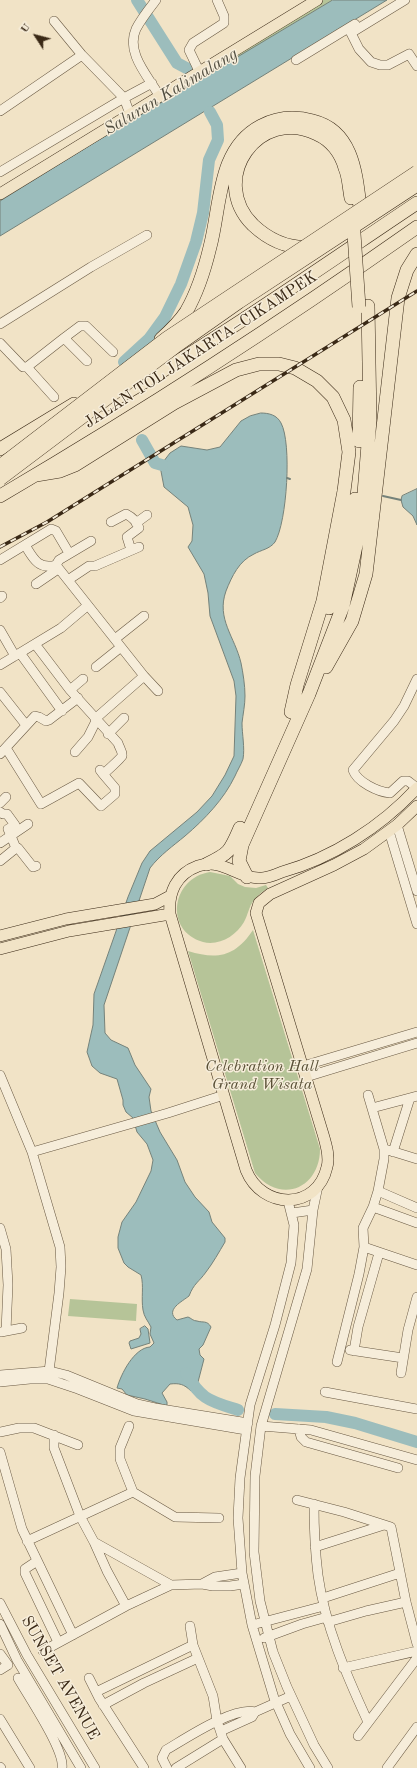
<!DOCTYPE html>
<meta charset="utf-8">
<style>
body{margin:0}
#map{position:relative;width:417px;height:1768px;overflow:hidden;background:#f1e3c6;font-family:"Old Standard TT",serif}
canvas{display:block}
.north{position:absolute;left:16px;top:16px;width:40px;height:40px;-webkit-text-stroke:3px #f6edda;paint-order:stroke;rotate:306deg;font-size:11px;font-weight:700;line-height:16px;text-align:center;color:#3a2916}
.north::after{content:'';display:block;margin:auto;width:14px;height:18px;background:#3a2916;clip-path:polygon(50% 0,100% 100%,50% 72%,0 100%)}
</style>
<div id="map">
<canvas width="417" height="1768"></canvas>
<div class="north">U</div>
</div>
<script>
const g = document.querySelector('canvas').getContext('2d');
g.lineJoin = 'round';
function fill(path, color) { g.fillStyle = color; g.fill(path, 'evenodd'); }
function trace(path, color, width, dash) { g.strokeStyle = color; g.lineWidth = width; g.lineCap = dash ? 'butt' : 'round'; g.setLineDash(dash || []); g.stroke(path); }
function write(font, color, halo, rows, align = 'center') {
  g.font = font + ' "Old Standard TT",serif'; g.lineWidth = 3; g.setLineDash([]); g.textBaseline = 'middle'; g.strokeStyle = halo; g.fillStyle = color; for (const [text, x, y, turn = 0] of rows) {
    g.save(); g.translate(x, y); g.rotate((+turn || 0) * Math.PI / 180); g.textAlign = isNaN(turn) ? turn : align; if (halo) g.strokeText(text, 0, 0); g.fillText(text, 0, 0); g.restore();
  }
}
fill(new Path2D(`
 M317,0H333L0,202V194Z
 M210,872L230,876L238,884L245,887L256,888L266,885L268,888C263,891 258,895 254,900C249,906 248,915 244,922C236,936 219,946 203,942C164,931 171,878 210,872Z
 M253,930L320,1149C320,1188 281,1205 255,1173L188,951C217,960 235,957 253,930Z
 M70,1299L137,1304L136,1321L68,1316Z`), '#b6c498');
const water = new Path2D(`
 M333,0H387L0,236V201L92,144Z
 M261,413C269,413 277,415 281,423C292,443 287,522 275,542C270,549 261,550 254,554C239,561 232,576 226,591C216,619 235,637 241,663C243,673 245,685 245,696C245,705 243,714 242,723C242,734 245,748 243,759C241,765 237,771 235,776C224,799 205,819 185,836C173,846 160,855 150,868L104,1005L105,1033L111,1040L128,1048L135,1065L151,1089L149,1097L151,1111L160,1132L177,1160L185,1182L195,1197L209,1212L212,1222L225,1238V1242C219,1252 213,1263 206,1272C199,1282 194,1283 189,1296C183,1301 164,1310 177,1320L188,1317C191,1318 193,1321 197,1321C203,1323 207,1320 211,1327L203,1345L199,1349L200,1355L204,1359L198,1382L191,1391C184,1384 179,1383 170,1384L162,1393L167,1402V1406L145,1399L127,1395L122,1389L117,1388C121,1374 134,1348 150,1347L154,1343L150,1334L151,1327C148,1321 144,1317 143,1310C141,1298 144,1286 141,1275L128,1267L124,1263L118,1248V1237L122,1222L136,1202L151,1171L153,1160L147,1144L137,1132L133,1118L126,1112L123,1105V1100L117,1079L100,1073L92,1066L87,1052L93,1025L94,994L128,897L142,863L150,851L197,812L212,796L225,775L234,756L236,696L234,681L210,616L208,593L204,574L188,547L192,541L193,525L188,507L164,487L160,466L170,453L181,446L207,450L220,447L241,421L250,416Z
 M417,489V525L413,516L403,507L401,500L402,496Z
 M145,1326L148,1329L150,1343L131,1349L129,1343L130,1341L139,1338L141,1334L140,1329Z`);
fill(water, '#9cbdbc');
trace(water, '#75827a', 1);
trace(new Path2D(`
 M287,478L290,479
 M383,496L401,500`), '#75827a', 2);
trace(new Path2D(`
 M137,0L177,63L190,70
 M124,362L149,339L165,317L181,284L196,242L203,213L209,160L218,140L217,125L210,112
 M142,440L155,463L162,465
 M186,1373C201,1400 210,1401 238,1410
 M275,1414L326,1417L355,1423L417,1442`), '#9cbdbc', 12);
const minor = new Path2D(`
 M156,0C149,9 141,19 136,29C125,53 149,77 160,97
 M405,0L351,33L359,49L371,62L380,65H388L409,54L417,66
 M54,21L82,55L124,98L130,114
 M296,60L355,24
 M200,73L189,50L193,43L224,23V16L217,0
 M0,111L82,55
 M0,172L124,98L152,83
 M0,324L91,267L147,235
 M64,338L80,326H86L113,352
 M0,343L23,367H27L64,338L87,361
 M27,367L54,397
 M111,522L126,514C132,517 137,522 139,528L127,537L131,550
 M136,523L147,515
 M25,545C33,558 38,570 56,565L59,560L91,541
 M0,560L51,529L56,531L69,553
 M56,565L144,676L158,691
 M68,580L89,566H95L139,547
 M36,584L58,569
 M0,598L2,596
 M0,630L15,656
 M115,639L144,616
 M35,644L70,690L118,743C119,747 123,752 122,756C120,759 106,772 103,774L100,770
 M20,653L62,711
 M0,665L61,628L87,606
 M96,667L121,647
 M417,679L404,706L394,721L353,770C357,782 378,792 390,793L403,781H408L417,788
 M70,690L83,679
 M0,692L26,725
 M95,719L144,676
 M108,734L124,718
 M6,748L41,804L79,783L101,806L115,794V788L103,774
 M75,752L88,737L96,721
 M0,754L35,716L39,717L46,721L49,720L78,698
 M0,803L6,797
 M0,812L3,814H7L15,825L8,829L16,848L0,861
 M397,825L417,891
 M389,831L417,924
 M0,843L28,824
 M16,848H18L33,867L36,866
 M303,1066L417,1032
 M0,1075L32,1152L60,1247L61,1267L59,1293L48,1379
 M306,1077L417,1043
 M372,1108L417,1096
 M388,1150L417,1159
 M32,1152L168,1113L224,1095
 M393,1152L410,1098
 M318,1186L313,1210L307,1269L261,1426L255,1476L254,1552L260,1601L273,1652L287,1687L314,1745L328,1768
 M378,1191L417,1208
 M288,1201L294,1225L291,1263L275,1325L250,1405L240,1478L238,1518L242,1573L252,1625L274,1698L290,1734L310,1768
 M373,1207L417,1223
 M292,1213L313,1210
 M0,1228L6,1249L8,1285L6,1331
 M364,1247L417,1265
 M1,1332L22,1328
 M350,1350L403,1358
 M354,1351L358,1327L379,1253
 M337,1362L359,1274L364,1247L363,1228L373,1207L378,1191L384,1159V1149L368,1095
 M401,1373L408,1330L417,1297
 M0,1375L50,1371L66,1375L137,1404L155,1408L248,1423
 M0,1382L30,1379H48L78,1389L134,1411L246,1430
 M325,1392L417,1409
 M129,1426L120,1448V1459L133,1492L175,1517L219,1518
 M261,1426L311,1430L417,1460
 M299,1429L301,1437L306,1442L398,1468
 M0,1432L19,1428H34L78,1445
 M54,1435V1448L80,1516L94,1542L107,1571L126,1606
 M0,1452L22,1529L73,1635
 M297,1500L344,1512L391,1527L406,1602L417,1644
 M314,1504C314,1528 315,1551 318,1575C325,1626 346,1674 368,1722
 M27,1541L133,1492
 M94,1542L171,1585
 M315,1547L384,1525
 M37,1561L25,1569V1573L58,1642
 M202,1584L215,1577L242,1573
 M323,1598L400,1573
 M0,1603L27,1655L95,1768
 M328,1622L366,1611L406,1602
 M0,1624L17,1660L81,1768
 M252,1625L324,1606
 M190,1626L193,1645L213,1696L217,1721L223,1739L241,1768
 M264,1638L302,1624L327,1617
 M43,1651L126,1606L171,1585L202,1584L213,1586H230L244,1584
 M0,1654L8,1665L0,1670
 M343,1668L417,1651
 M18,1678C28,1696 65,1750 62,1768
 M89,1678L99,1698L144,1768
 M96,1692L193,1645
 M103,1705L144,1683L198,1658
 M255,1712L291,1696
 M0,1719L30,1768
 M358,1736L417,1658
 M0,1767L1,1768
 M167,1768L162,1758L166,1750C185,1739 234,1706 255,1712L252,1717L221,1731
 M176,1768L223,1739
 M387,1768L417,1727`);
const major = new Path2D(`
 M0,194L317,0
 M417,788C381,827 332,858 282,872C275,875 266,879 258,878C235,877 223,858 198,866C176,874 168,893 170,914L246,1170C262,1210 317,1211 327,1167C330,1157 326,1144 323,1134L256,913L259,903L270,894L334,865L364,849L397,825L417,806
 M0,936L66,919L155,904L170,896
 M0,949L69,931L170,914`);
const highway = new Path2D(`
 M311,247C288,249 269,240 253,225C207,179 259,105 317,134C331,140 341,153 345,168C349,177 349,188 351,198
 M161,339C170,331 180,321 186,312C197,293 205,268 210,247C221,206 217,149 261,126C278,117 295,116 313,121C353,131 356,174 360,207
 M105,405C213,343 314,272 417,203
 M359,441L360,387
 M0,449L74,404
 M36,475L60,471L75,465L174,403L236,370L259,364H279L295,368L317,381L333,397L344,420L349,452L344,491L323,601L297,685L291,712
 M0,496C143,412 282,322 417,227
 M329,608L341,567L355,499
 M326,667L352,621L366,574L398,298L407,270L417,254
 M207,864C230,853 230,851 240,828
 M247,877L239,861L242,845L309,694L343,606L362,518L370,420L368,306`);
trace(minor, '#685842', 10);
trace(major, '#3a2916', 12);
trace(highway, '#3a2916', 14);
trace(minor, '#f6edda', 9);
trace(major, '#f1e3c6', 11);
trace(highway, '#f1e3c6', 13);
const rail = new Path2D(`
 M0,547L47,522L417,291`);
trace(rail, '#3a2916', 3.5);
trace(rail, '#f6edda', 2, [6]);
const highwayBridge = new Path2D(`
 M353,219L359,307
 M0,466L167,338L417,172
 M0,479L175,347L239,302L417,185`);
trace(highwayBridge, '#3a2916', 14, []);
trace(highwayBridge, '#f1e3c6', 13);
write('16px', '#3a2916', '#f6edda', [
 ["JALAN TOL JAKARTA–CIKAMPEK",201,350,-33],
 ["SUNSET AVENUE",60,1678,60]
]);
write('italic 16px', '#595036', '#f6edda', [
 ["Celebration Hall",262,1067],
 ["Grand Wisata",262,1085]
]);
write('italic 17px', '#524e40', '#f6edda', [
 ["Saluran Kalimalang",171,92,-31]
]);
</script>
